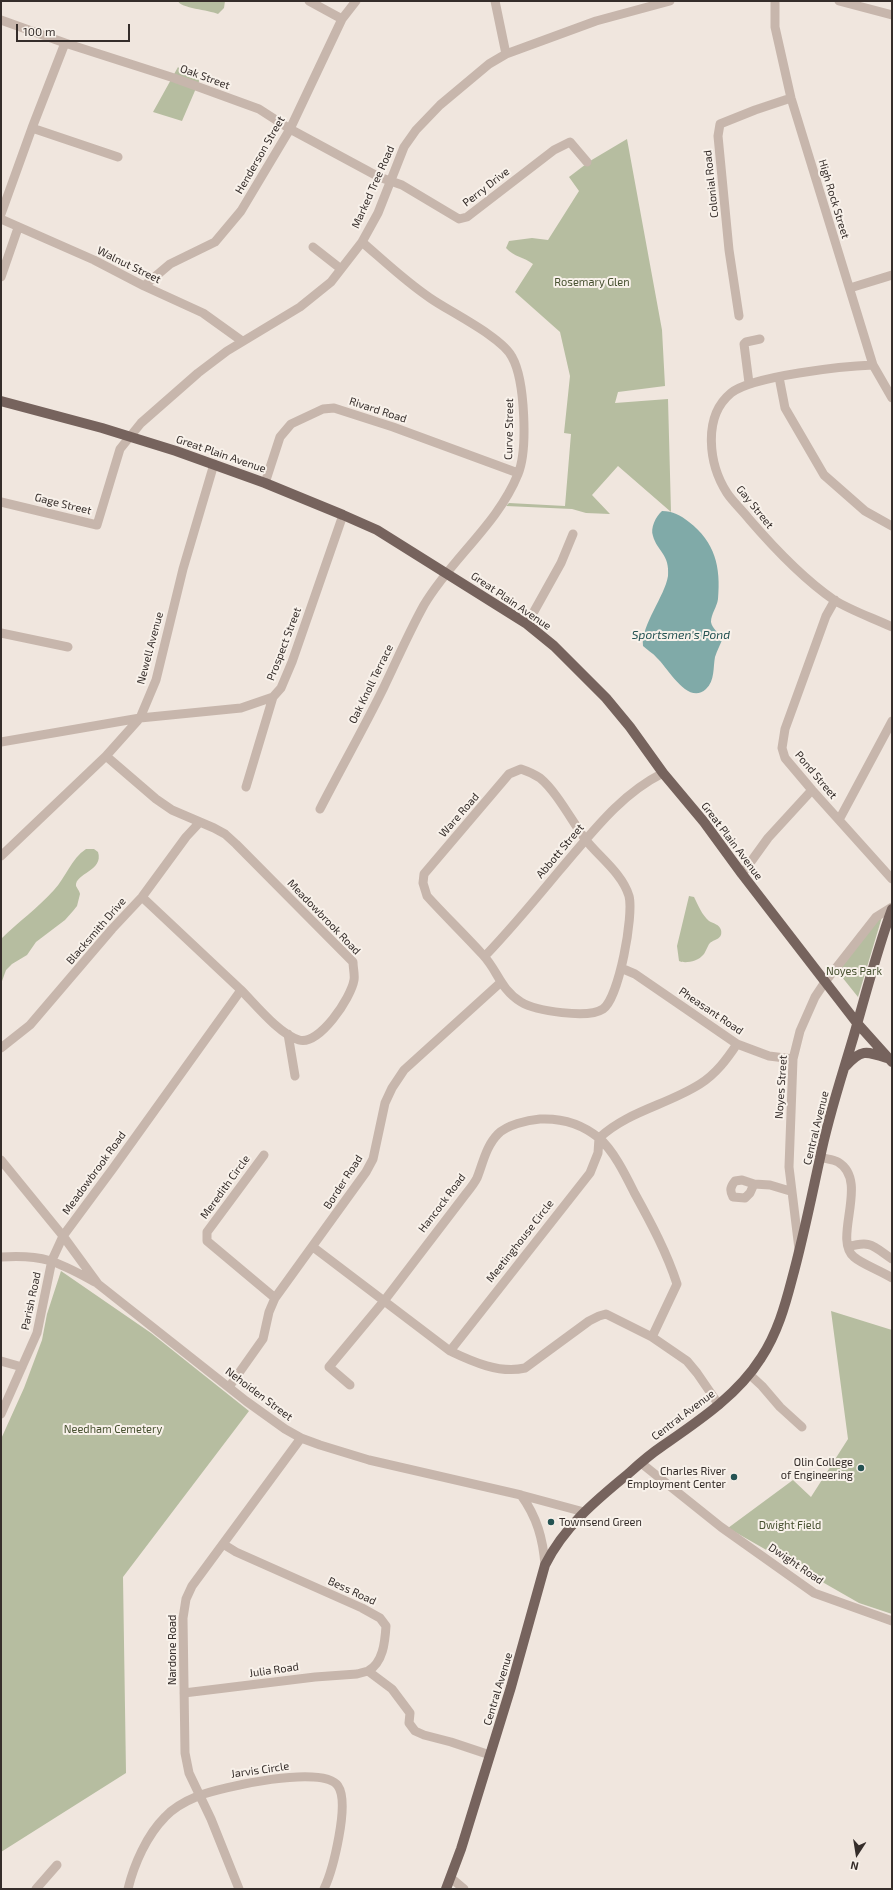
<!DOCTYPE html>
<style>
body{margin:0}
#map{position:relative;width:893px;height:1890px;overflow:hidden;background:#f0e6de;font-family:"Exo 2",sans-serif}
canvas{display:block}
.frame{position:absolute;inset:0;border:2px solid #352d2a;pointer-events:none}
.north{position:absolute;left:837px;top:1834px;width:40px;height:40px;-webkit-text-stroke:3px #f8f1ea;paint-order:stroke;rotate:192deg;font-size:11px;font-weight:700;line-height:16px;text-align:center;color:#352d2a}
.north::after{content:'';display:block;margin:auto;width:14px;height:18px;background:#352d2a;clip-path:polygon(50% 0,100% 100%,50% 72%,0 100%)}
.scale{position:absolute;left:16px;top:24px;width:114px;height:18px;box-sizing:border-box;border:2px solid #352d2a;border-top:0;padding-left:5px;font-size:12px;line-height:14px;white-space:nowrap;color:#352d2a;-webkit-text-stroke:3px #f8f1ea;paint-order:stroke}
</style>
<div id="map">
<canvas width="893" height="1890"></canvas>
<div class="frame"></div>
<div class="north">N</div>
<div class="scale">100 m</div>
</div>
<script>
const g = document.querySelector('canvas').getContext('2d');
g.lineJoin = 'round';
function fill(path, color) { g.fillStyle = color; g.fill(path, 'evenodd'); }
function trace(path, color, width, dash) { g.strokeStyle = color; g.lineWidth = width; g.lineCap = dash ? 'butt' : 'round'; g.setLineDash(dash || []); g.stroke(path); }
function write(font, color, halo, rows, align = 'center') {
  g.font = font + ' "Exo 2",sans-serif'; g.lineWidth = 4; g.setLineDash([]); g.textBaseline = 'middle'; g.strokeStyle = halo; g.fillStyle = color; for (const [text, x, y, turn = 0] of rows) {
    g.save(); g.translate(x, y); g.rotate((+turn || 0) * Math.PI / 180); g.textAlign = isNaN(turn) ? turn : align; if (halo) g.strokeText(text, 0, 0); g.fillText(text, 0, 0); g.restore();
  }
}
fill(new Path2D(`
 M178,1H225L224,8L218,14C209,10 180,8 178,1Z
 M178,67L187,76L200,79L182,121L153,112Z
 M627,139L662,330L665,386L618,392L615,403L668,399L671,512L618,466L592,495L610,514L586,513L572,509L506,506L509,503L565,506L571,434L564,433L570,376L560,332L515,292L533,264C524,257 514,257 506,248L509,241L532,238L548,240L579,191L569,177L590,161Z
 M86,849H94L98,852C104,871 75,873 76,886C77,888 80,892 80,894L77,906L73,911L65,920L36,942L27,955L12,964L6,970L1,984V939C18,922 38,908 54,890C66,877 71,859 86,849Z
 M689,896L694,897C698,905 702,915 709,921C714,924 719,924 721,930C723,939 715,939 710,943C707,946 706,953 702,956C698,961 685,964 679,961L677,946Z
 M882,917L858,997L838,972L878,919Z
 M61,1271L151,1333L249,1411L123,1577L126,1773L1,1852V1439L24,1388L42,1340L47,1314Z
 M831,1311L892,1330V1614L859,1603L728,1528L793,1480L811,1497L848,1439Z`), '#b6bda0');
fill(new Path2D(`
 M662,511C673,511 680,515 689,522C715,542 721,567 718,599C717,607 711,614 711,622C712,628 718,633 723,637C721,644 717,650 715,657C713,667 715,681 706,689C688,706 668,668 657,658C653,653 647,650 643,646C641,625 665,596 668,576C670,554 657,551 653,536C650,528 656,516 662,511Z`), '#80aaa8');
trace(new Path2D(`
 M309,1L342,19
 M495,1L506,54
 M775,1V27L791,98L873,365L892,398
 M839,1L892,15
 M1,20L65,43L174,78L259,109L290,129L379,177L402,185L459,219L467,217L554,150L570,142L587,162
 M32,128L118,157
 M1,214L32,128L65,43
 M1,219L94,260L144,286L203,313L242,341
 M313,247L341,269
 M1,277L18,228
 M144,286L170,264L215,242L241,211L290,129L342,19L356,1
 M850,288L892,275
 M739,316L729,250L718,136L720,124L755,110L791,98
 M873,365C844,366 752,376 731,393C702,417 709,465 727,493C733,502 742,510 749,519C774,548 802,578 834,600C852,611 873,618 892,627
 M779,377L785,408L824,475L865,511L892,526
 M749,383L744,344L746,342L760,339
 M265,483L280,437L291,424L323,409L334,408L393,427L518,473
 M1,502L97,525L120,449L141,423L198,373L227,351L300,307L331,282L362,242L378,213L404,147L416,130L440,105L489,64L506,54L596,21L670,1
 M835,600L826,616L785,729L782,748L785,758L812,790L892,879
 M527,624L561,563L573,534
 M1,633L68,647
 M1,742L140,718L241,708L273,697L281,688L292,662L343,515
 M521,769C527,771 534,774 540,778C556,791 572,821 585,839C599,857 622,873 629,896C634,915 619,998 603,1009C588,1019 536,1011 521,1002C500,989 498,971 483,955C465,935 445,916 427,896L423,883L424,874L509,774Z
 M246,787L273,697
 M320,809C341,768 364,728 384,687C397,660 409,632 424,605C451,559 498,524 518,474C528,450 525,380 512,357C502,337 450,312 430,298C406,282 384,261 362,242
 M839,820L892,721
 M1,856L106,756L140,718L156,680L183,569L214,464
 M742,874L768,838L812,790
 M142,897L241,990
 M485,956C511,929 535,900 559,871C591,834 619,795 663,773
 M621,968L635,974L737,1044L769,1056L793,1059
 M288,1034L295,1076
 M1,1048L30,1025L112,929L142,897L186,837L200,822
 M599,1138L598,1153L590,1173L450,1351C473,1362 500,1374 525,1368L589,1321L599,1316L606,1314L652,1337
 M599,1138C628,1111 667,1105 700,1084C716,1074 727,1059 737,1044
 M264,1155L207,1232V1241L275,1298
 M820,1157C825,1159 833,1159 838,1162C870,1181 832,1239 854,1257C862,1264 881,1271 892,1278
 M1,1160L63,1236L98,1284L246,1401L285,1429L301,1438L320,1445L369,1460L521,1495L584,1512
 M754,1184L742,1180L735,1181C731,1186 729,1190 733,1197L745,1198L750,1193L754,1184L770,1185L790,1191
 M313,1247L450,1351
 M848,1247C871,1240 873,1246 892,1259
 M799,1249L789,1167L793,1059L800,1031L815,997L825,982L876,917L892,907
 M1,1257C45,1254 58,1262 95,1282
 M1,1361L22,1367
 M749,1374L762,1386L780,1407L802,1427
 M350,1385L329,1367L384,1301L465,1195C469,1190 474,1184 477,1178C483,1163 486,1146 498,1134C507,1125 527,1120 540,1119C561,1118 582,1124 599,1138C614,1151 626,1176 635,1194C651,1223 667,1253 677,1284L652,1337L687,1361L697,1373L719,1405
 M229,1387L263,1339L269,1312L275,1298L366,1172L373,1159L385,1103L392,1088L404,1070L500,983
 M1,1414L37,1333L52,1260L63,1236L114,1167L241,990C255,1004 279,1034 299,1040C319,1046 351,998 354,980C355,975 353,968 353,962L236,844L225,834L214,828L172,810L156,799L106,756
 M641,1463L721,1527L814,1593L892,1621
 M521,1495C537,1517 543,1539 545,1565
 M223,1544L236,1552L362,1608L380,1618L386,1626C385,1642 383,1663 368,1671L392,1689L410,1713L409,1723L415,1731L424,1735L451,1742L490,1755
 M184,1693L315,1677L357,1674L368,1671
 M451,1878L464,1889
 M36,1889L57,1865
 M128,1889C134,1864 147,1835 165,1817C174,1807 186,1801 198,1796C221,1787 324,1764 338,1786C350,1803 333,1870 324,1889
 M239,1889L211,1819L189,1773L185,1753L183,1618L186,1599L192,1586L301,1438`), '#c7b6ac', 9);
trace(new Path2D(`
 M1,401L102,428L176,451L265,483L343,515L377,530L527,624L554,646L606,698L630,727L663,773L704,822L742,874L857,1023L892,1062
 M846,1066C861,1049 866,1051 887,1058
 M446,1889L461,1849L511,1687L545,1565C564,1527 595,1501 628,1474C638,1465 649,1455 661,1447C697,1422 737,1396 761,1358C777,1334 785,1306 792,1279C803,1239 811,1199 820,1158C828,1117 842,1076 854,1035C866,993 877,950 892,909`), '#76635d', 10);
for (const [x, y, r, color] of [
 [861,1468,4,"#245252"],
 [734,1477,4,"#245252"],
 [551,1522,4,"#245252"]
]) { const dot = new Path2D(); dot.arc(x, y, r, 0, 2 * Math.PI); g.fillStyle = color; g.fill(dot); trace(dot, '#f8f1ea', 1.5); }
write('11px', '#352d2a', '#f8f1ea', [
 ["Oak Street",205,77,20],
 ["Henderson Street",260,155,-60],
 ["Colonial Road",711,184,-96],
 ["Marked Tree Road",373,187,-66],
 ["Perry Drive",486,187,-38],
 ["High Rock Street",834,199,73],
 ["Walnut Street",129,265,26],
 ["Rivard Road",378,410,18],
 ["Curve Street",509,429,-89],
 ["Great Plain Avenue",221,454,19],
 ["Gage Street",63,504,14],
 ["Gay Street",755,507,51],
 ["Great Plain Avenue",511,601,34],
 ["Prospect Street",284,644,-69],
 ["Newell Avenue",150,648,-75],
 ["Oak Knoll Terrace",371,684,-64],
 ["Pond Street",816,775,50],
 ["Ware Road",459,815,-49],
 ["Great Plain Avenue",732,841,53],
 ["Abbott Street",560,851,-50],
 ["Meadowbrook Road",324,917,46],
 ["Blacksmith Drive",96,931,-49],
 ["Pheasant Road",711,1011,34],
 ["Noyes Street",781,1087,-86],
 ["Central Avenue",816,1128,-76],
 ["Meadowbrook Road",94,1173,-54],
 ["Border Road",343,1182,-57],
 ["Meredith Circle",225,1187,-54],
 ["Hancock Road",442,1203,-53],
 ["Meetinghouse Circle",520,1241,-52],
 ["Parish Road",31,1301,-78],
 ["Nehoiden Street",259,1394,37],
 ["Central Avenue",683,1415,-37],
 ["Dwight Road",796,1564,34],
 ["Bess Road",352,1591,25],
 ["Nardone Road",172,1650,-90],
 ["Julia Road",274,1670,-8],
 ["Central Avenue",498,1689,-73],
 ["Jarvis Circle",260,1770,-8]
]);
write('11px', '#475130', '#f8f1ea', [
 ["Rosemary Glen",592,282],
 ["Noyes Park",854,971],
 ["Needham Cemetery",113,1429],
 ["Dwight Field",790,1525]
]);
write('11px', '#352d2a', '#f8f1ea', [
 ["Olin College",853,1462],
 ["of Engineering",853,1475],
 ["Charles River",726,1471],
 ["Employment Center",726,1484],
 ["Townsend Green",559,1522,"left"]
], 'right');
write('italic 12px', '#245252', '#f8f1ea', [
 ["Sportsmen's Pond",681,635]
]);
</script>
